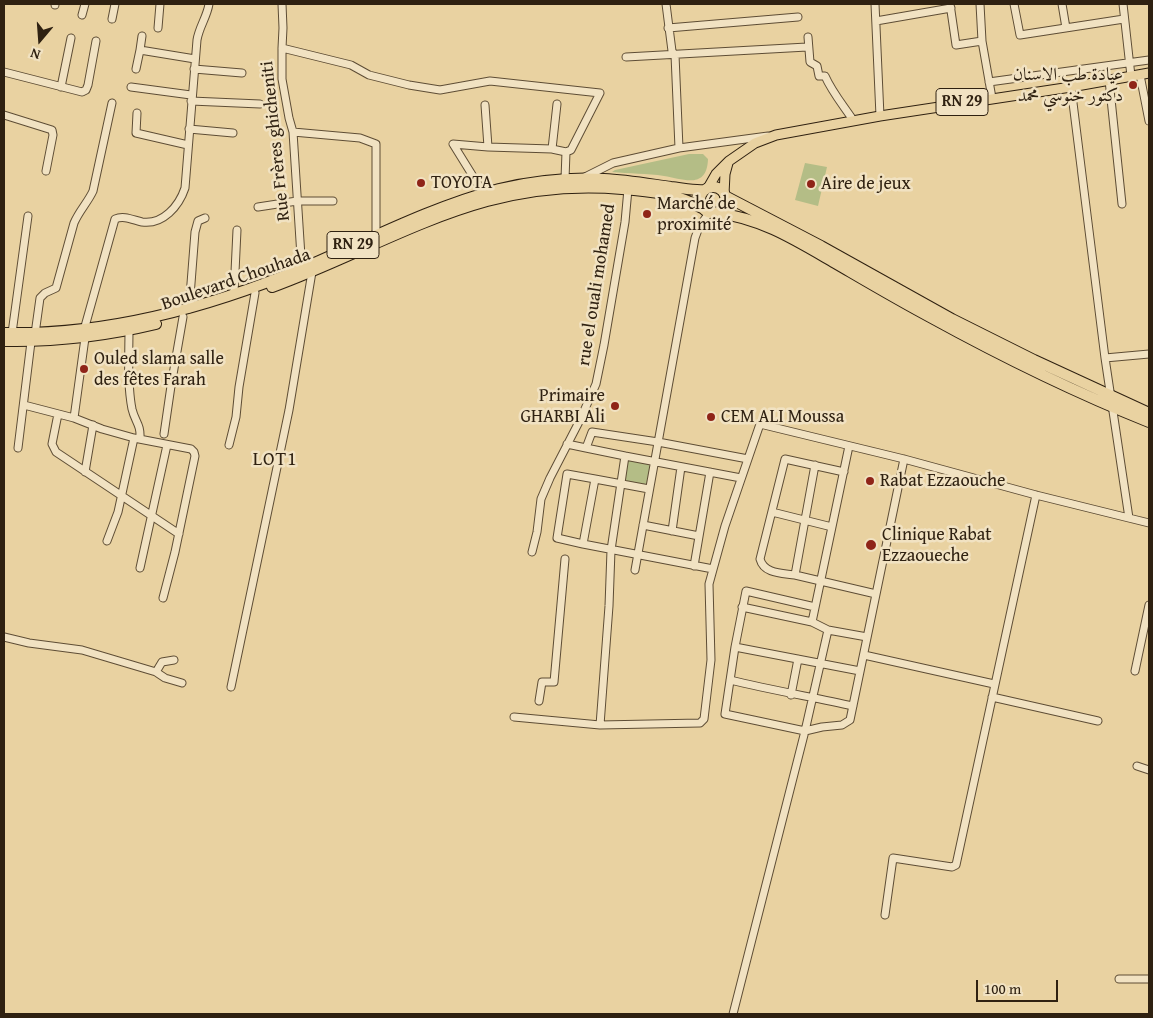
<!DOCTYPE html>
<meta charset="utf-8">
<style>
body{margin:0}
#map{position:relative;width:1153px;height:1018px;overflow:hidden;background:#e9d2a1;font-family:"Gentium Book Plus",serif}
canvas{display:block}
.frame{position:absolute;inset:0;border:5px solid #2f2111;pointer-events:none}
.north{position:absolute;left:15px;top:15px;width:50px;height:50px;-webkit-text-stroke:4px #f1e2c2;paint-order:stroke;rotate:198deg;font-size:14px;font-weight:700;line-height:20px;text-align:center;color:#2f2111}
.north::after{content:'';display:block;margin:auto;width:18px;height:22px;background:#2f2111;clip-path:polygon(50% 0,100% 100%,50% 72%,0 100%)}
.scale{position:absolute;left:976px;top:980px;width:82px;height:22px;box-sizing:border-box;border:2px solid #2f2111;border-top:0;padding-left:6px;font-size:15px;line-height:18px;white-space:nowrap;color:#2f2111;-webkit-text-stroke:4px #f1e2c2;paint-order:stroke}
</style>
<div id="map">
<canvas width="1153" height="1018"></canvas>
<div class="frame"></div>
<div class="north">N</div>
<div class="scale">100 m</div>
</div>
<script>
const g = document.querySelector('canvas').getContext('2d');
g.lineJoin = 'round';
function fill(path, color) { g.fillStyle = color; g.fill(path, 'evenodd'); }
function trace(path, color, width, dash) { g.strokeStyle = color; g.lineWidth = width; g.lineCap = dash ? 'butt' : 'round'; g.setLineDash(dash || []); g.stroke(path); }
function write(font, color, halo, rows, align = 'center') {
  g.font = font + ' "Gentium Book Plus",Amiri,serif'; g.lineWidth = 5; g.setLineDash([]); g.textBaseline = 'middle'; g.strokeStyle = halo; g.fillStyle = color; for (const [text, x, y, turn = 0] of rows) {
    g.save(); g.translate(x, y); g.rotate((+turn || 0) * Math.PI / 180); g.textAlign = isNaN(turn) ? turn : align; if (halo) g.strokeText(text, 0, 0); g.fillText(text, 0, 0); g.restore();
  }
}
fill(new Path2D(`
 M689,154H703L708,159C707,190 683,179 664,176C647,173 629,174 612,172L615,170Z
 M805,163L827,167L818,206L795,200Z
 M626,458L652,463L648,488L623,483Z`), '#b4bd86');
const minor = new Path2D(`
 M282,4L283,28L282,48V79L289,118L293,132L302,272
 M666,4L672,51L675,55L679,148
 M875,4L880,116
 M950,4L956,45L982,41L992,98
 M980,4L982,41
 M1014,4L1020,35L1124,19
 M1062,4L1066,28
 M1123,4L1131,76
 M55,5V4
 M82,15L85,4
 M112,19L115,4
 M876,21L951,8
 M158,28L160,4
 M668,28L798,17
 M142,36L140,50L195,59
 M808,37L810,62L817,66L819,76H825C832,92 843,105 853,120
 M282,48L351,65L369,75L409,85L440,90L490,81L600,93L571,150L566,152L565,179
 M626,57L807,47
 M136,69L140,50
 M194,69L242,73
 M4,72L82,92L86,90L88,85L96,41
 M1140,75L1149,121
 M1109,80L1122,204
 M989,82L1149,60
 M61,87L71,38
 M131,87L191,95
 M1071,87L1105,358L1129,518
 M191,101L260,104
 M485,105L488,147L552,149L566,152
 M137,113L136,133L188,145
 M4,115L52,130L53,135L46,171
 M189,129L233,133
 M293,132L360,138L376,144V235
 M552,149L557,104
 M585,177L613,163L679,148L768,136
 M484,194L453,144L488,147
 M258,207L297,201H333
 M234,293L237,230
 M189,309L195,232L198,221L205,218
 M84,330L115,219C124,215 133,220 142,222C163,225 179,206 185,188L197,40C199,27 207,17 209,4
 M129,330C129,356 127,384 132,409C135,422 141,424 140,439
 M12,333L28,216
 M35,334L40,298L45,293L56,288L74,223C79,211 88,202 93,191L112,103
 M1105,358L1149,354
 M24,405L74,418L102,429L134,438L191,449L194,452L195,456L175,552L163,598
 M58,414L52,444L56,452L179,534
 M74,418L85,338
 M164,434L171,386L183,317
 M567,444L586,448
 M229,445L236,417L239,387L255,293
 M18,448L31,342
 M625,456L586,448L592,432L658,442L748,459
 M815,465L795,575L876,594
 M85,472L93,425
 M649,489L595,479L583,544L713,569
 M772,512L832,527
 M643,525L699,536
 M672,531L681,467
 M107,541L118,512L134,438
 M583,544L557,538L567,474L595,479
 M532,552L537,532L541,499L550,478L580,420L596,384L604,345L625,222L628,189
 M694,566L710,472
 M140,568L167,445
 M635,570L695,238L699,227L709,213
 M795,575C782,573 764,574 760,559L785,459L844,472
 M742,607L812,622L828,630L867,637
 M815,607L746,591L735,647L725,714L805,731L822,727L842,725L850,720L904,459
 M812,622L849,446
 M4,637L29,643L82,650L156,672L165,678L182,683
 M735,647L860,671
 M864,655L994,684
 M1135,671L1149,605
 M156,672L162,662L174,660
 M730,680C771,690 812,697 853,706
 M231,687L289,410L312,272
 M791,695L798,659
 M992,697L1098,721
 M539,701L542,682H554L565,559
 M514,717L600,725L700,723L704,719L711,660L709,584L725,526L760,424L904,459L1036,495L1149,523
 M600,725L609,606L611,550L625,456L741,478
 M1137,766L1149,770
 M885,915L893,858L952,867L956,865L1036,495
 M1119,979H1149
 M733,1014L805,731L828,630`);
const major = new Path2D(`
 M708,188L716,174L729,161L755,143L776,135L880,116L1071,87L1149,73
 M724,194L725,174L728,163`);
const highway = new Path2D(`
 M700 200a13 13 0 1 1 26 0a13 13 0 1 1-26 0Z
 M725,196L821,246L952,319L1034,360L1149,413
 M717,213C761,218 797,241 835,263C866,281 898,300 930,317C1001,356 1074,392 1149,422
 M272,287C344,261 414,221 487,201C532,189 576,185 622,189C650,191 678,194 702,208
 M4,333C108,335 208,308 303,268C368,240 431,207 499,189C533,181 569,177 604,179C626,180 649,184 671,187C682,188 693,191 705,190
 M4,341C55,342 106,336 156,324`);
trace(minor, '#5e4d35', 9);
trace(major, '#2f2111', 11);
trace(highway, '#2f2111', 12);
trace(minor, '#f1e2c2', 7);
trace(major, '#e9d2a1', 9);
trace(highway, '#e9d2a1', 10);
for (const [x, y, r, color] of [
 [1133,85,5,"#8f2418"],
 [421,183,5,"#8f2418"],
 [811,184,5,"#8f2418"],
 [647,214,5,"#8f2418"],
 [84,369,5,"#8f2418"],
 [615,406,5,"#8f2418"],
 [711,417,5,"#8f2418"],
 [870,481,5,"#8f2418"],
 [871,545,6,"#8f2418"]
]) { const dot = new Path2D(); dot.arc(x, y, r, 0, 2 * Math.PI); g.fillStyle = color; g.fill(dot); trace(dot, '#f1e2c2', 2); }
for (const [x, y, w] of [
 [962,102,52],
 [353,245,52]
]) { const box = new Path2D(); box.roundRect(x - w / 2, y - 13.5, w, 27, 4); g.fillStyle = '#f1e2c2'; g.fill(box); trace(box, '#2f2111', 1); }
write('bold 16px', '#2f2111', null, [
 ["RN 29",962,102],
 ["RN 29",353,245]
]);
write('18px', '#2f2111', '#f1e2c2', [
 ["عيادة طب الاسنان",1123,75,"right"],
 ["دكتور خنوسي محمد",1123,96,"right"],
 ["TOYOTA",431,183],
 ["Aire de jeux",821,184],
 ["Marché de",657,204],
 ["proximité",657,225],
 ["Ouled slama salle",94,359],
 ["des fêtes Farah",94,380],
 ["Primaire",605,396,"right"],
 ["GHARBI Ali",605,417,"right"],
 ["CEM ALI Moussa",721,417],
 ["Rabat Ezzaouche",880,481],
 ["Clinique Rabat",882,535],
 ["Ezzaoueche",882,556]
], 'left');
write('18px', '#2f2111', '#f1e2c2', [
 ["Rue Frères ghicheniti",276,141,-96],
 ["Boulevard Chouhada",236,280,-19],
 ["rue el ouali mohamed",597,285,-81]
]);
g.letterSpacing = '1px';
write('19px', '#2f2111', '#f1e2c2', [
 ["LOT1",275,460]
]);
g.letterSpacing = '0px';
</script>
